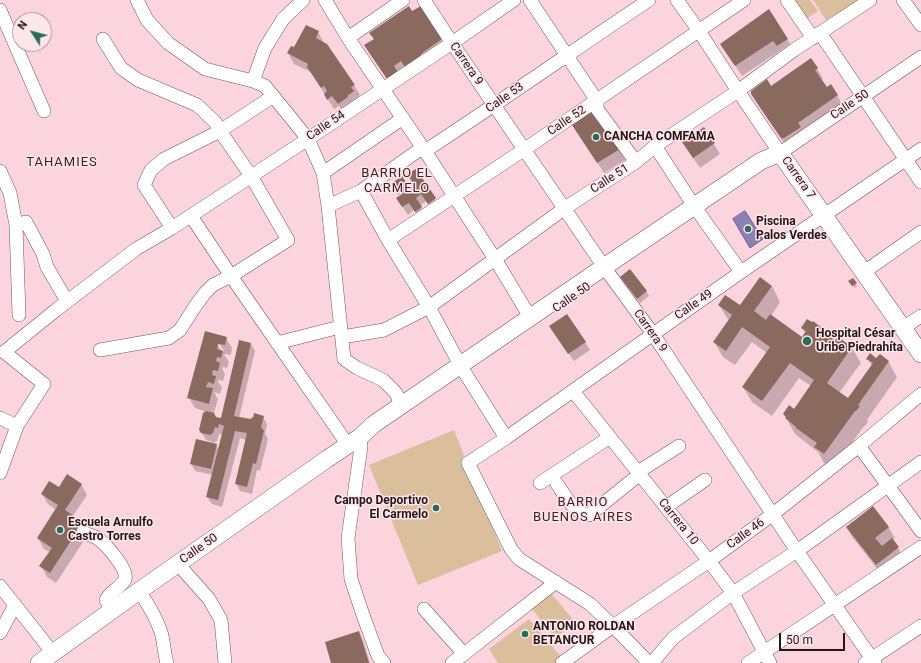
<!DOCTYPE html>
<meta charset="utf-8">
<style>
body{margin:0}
#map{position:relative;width:921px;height:663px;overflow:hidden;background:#fcd4dd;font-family:Roboto,sans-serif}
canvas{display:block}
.north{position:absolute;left:12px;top:12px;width:40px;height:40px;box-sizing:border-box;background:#ffe6eb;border:1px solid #a79397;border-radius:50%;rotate:306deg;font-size:11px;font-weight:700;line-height:16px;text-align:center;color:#231619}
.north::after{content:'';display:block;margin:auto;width:14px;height:18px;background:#2a6c5c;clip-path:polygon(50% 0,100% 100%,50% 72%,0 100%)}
.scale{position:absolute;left:779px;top:633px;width:66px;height:18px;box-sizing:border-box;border:2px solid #231619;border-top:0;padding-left:5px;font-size:12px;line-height:14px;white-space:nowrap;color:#231619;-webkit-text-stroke:3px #ffe6eb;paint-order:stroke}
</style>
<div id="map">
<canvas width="921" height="663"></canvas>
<div class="north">N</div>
<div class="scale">50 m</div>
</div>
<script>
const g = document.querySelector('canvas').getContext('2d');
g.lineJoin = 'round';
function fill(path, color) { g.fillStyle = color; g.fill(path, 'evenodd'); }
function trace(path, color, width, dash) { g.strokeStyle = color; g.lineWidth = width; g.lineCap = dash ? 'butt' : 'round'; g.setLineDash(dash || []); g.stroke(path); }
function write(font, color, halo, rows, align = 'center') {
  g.font = font + ' Roboto,sans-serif'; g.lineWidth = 3; g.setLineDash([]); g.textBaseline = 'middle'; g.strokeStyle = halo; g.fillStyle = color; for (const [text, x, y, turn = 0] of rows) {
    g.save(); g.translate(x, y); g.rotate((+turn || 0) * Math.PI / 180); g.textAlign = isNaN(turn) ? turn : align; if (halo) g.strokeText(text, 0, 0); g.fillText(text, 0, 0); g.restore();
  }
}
fill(new Path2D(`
 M788,0H810L818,11L803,21Z
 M813,0H859L826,20Z
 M454,430L502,551L418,585L369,465Z
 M551,593L575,622L556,638L532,609Z
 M529,619L563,659L558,663H498L489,649Z`), '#dbbe9c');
const water = new Path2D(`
 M745,211L763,239L750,248L733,219Z`);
fill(water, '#8c81b5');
trace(water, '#6c6186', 1);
fill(new Path2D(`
 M318,32L324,43L354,85L360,95L357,98L359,102L344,114L339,106L334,109L311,72L294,64L288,53Z
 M371,33L441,40L445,47L392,86L370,53L374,40Z
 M787,39L790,44L742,76L721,44Z
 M817,68L823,79L821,80L826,88L837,95L843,106L788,149L758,105L752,94Z
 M704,128L720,154L700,168L689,152Z
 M580,136L619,149L625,160L604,173Z
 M416,170L440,207L433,211L426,201L420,206L426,215L420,219L414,210L408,215L402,206L403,195L401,193L398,195L392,184L410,190L416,186Z
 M621,277L646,291L649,296L640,303Z
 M853,279L857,286L854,288L850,282Z
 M772,286L780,302L771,316L802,339L806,334L802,328H821L824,333L835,341L838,338L852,348L861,363L839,393L848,399L872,366L868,359L888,361L897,377L867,420L868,422L865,426H864L833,469L824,463L818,452L795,434L784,414L795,410L811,386L799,378L772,416L752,402L743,387L767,353L752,342L735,365L723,357L714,342L729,321L719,305L740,307Z
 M205,333L226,338L232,348L231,355L224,354L229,362L227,368L223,367L222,368L225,374L223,381L219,380L218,382L222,387L220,394L214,392L218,399L214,413H212L216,418L221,419L251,344L255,351L239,418L252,420L263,417L267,424L265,434L268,439L260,471L257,470L252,494L240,491L236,483L246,440L240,438L222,507L212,504L207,497L213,475L195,471L191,464L216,445L219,450L223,435L219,434L217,441L214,443L206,440L200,430L207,412L195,408L189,398ZM217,343H219L224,351L222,352Z
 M555,334L585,342L590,350L574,361Z
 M81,484L87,495L73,516L83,523L89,533L56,583L47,577L41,566L50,552L44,549L38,538L56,510L48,504L42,494L59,489Z
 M873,508L889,528L895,538L892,540L898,548L904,558L882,575L853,538L847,528Z
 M359,633L363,640L370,663H332Z`), '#0003');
fill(new Path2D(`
 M409,6L412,11L421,6L429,18H428L442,39L425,51L421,54V55L405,67L401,61L394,66L398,72L387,79L364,45L374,39L369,33Z
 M769,9L788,39L777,46L773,41L735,66L720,44Z
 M306,25L319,31L316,38L327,44L355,85L351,87L354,91L347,96L348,97L338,104L332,96L327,100L324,94L327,91L324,86L321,88L307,67L308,64L287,53L291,46L294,47Z
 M811,58L818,68L815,70L827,87L831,84L838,95L798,123L801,127L784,138H781L751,94V91L767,79L771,86Z
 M594,110L620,149L597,163L572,125Z
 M704,127L715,143L693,158L682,142Z
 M416,169L436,198L428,204L421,194L416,198L422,207L415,212L409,203L402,207L396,198L402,194L396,186L393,188L391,184L402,176L410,189L415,186L407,174Z
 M630,269L647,291L637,299L620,277Z
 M760,277L772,286L754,311L766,320L770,314L802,337L806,331L801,328L807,319L812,322L813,321L822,328L820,330L835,340L838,337L852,347L827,383L848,398L873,363L866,359L870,353L876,358L880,354L889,361L858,405L860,406L856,411H855L824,454L814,447L817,443L796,428V427L785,418L786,417L783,414L789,405L794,409L814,380L790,363L762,401L742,387L770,347L742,327L726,351L713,342L732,315L718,305L725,295L740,305Z
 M853,278L857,283L852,286L848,281Z
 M567,314L586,342L568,354L549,326Z
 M205,331L227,337L225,345L218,344L217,349L223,351L221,358L217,357L216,361L220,363L218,371L213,370L212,375L216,376L214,384L208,382L206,387L213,388L209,404L187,398Z
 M239,340L251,343L234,416L251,419L252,417L253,418L254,413L264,416L261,427L264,431L256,464L253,463L247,487L235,484L247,433L235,431L218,500L206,497L224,426L219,424L218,428L215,427L213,433L210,435L201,433L199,430L203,413L206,411L214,413L216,417L221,418Z
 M196,439L217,444L211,469L190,464Z
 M67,474L82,484L65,510L83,522L50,573L39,566L52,548L37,538L58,505L41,494L49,481L59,487Z
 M873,506L889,527L875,538L882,546L892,538L899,547L876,565L846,527Z
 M359,631L369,663H331L325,642Z`), '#8a695f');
const minor = new Path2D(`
 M137,0L147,20L168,43L205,69L253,81L265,86L308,139L323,173L328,206L344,359L357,368L383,380L396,393L401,405
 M325,0L348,38L425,151L495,259L530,317
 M424,0L452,43L604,267L653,334L797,551L875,663
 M530,0L597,101V109L636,162
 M677,0L699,31L738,91L780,153L921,57
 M787,0L813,38
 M903,0L921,25
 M0,10L44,111
 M820,33L921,182
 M348,38L403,0
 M253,81L265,48L283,19L303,0
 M655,146L694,206L741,272
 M0,171L10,193L16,225L19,315
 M323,173L403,118
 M361,191L388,240L429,307L460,365L506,438
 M328,206L361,191L419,150L425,151C500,102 574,50 649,0
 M191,216L231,276L348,445
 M16,225L26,222L43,254L47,267L67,301
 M172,228L144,185L151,170L164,159L220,131L272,97
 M388,240L525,149L744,0
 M864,272L921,232
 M903,328L921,316
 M342,337L384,330L429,307L565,208L636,162L655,146L738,91L794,50L870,0
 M277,343L340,327
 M100,350L169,338L180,330L196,305L205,293L213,285L231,276L288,240L251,176L220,131L215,122L197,105L138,80L121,68L103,39
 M573,391L709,561L733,593L770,663
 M0,418L17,426
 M360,437L361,447L348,538L351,579L363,615L378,656L384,663
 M859,446L921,531
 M638,472L679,446
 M0,473L17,426L44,384L4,352L56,310L136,249L172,228L308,139L452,43L514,0
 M540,483L610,437
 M557,484C565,495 574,514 589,515L640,474
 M666,507L705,480
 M83,532C87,534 93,536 97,538C105,543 129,570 125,579C121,588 110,591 106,600L112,610
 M178,564L209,599L221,620L225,663
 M0,586L53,653
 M139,591C148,604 156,617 161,632C164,642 164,653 167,663
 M424,609L464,654
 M0,633L15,605
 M452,663L464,654L556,582
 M562,663L613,626L709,561L773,514L859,446L921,394
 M649,663L613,626L590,604L519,559L511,549L468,463L506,438L741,272L921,149
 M652,663L673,638L733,593L797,551L921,462
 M748,663L921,547
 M865,663L921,626`);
const major = new Path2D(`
 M780,153L921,354
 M39,663L139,591L327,459L360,437L374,424L604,267L761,161L780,153`);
trace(minor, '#76545d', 14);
trace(major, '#76545d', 18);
trace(minor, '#fff', 13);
trace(major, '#fff', 17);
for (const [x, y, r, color] of [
 [596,137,4,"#2a6c5c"],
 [748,229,4,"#2a6c5c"],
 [807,341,5,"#2a6c5c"],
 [436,508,4,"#2a6c5c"],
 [60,530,4,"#2a6c5c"],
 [525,634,4,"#2a6c5c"]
]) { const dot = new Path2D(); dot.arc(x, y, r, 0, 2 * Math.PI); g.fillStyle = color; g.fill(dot); trace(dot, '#ffe6eb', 1.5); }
write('12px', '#231619', '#ffe6eb', [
 ["Carrera 9",466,64,56],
 ["Calle 53",505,98,-35],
 ["Calle 50",850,105,-34],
 ["Calle 52",567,121,-34],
 ["Calle 54",326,126,-34],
 ["Carrera 7",798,178,55],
 ["Calle 51",610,179,-33],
 ["Calle 50",572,298,-35],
 ["Calle 49",694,305,-35],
 ["Carrera 9",650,331,55],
 ["Carrera 10",678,522,51],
 ["Calle 46",746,534,-36],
 ["Calle 50",199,549,-35]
]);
write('bold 12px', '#231619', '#ffe6eb', [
 ["CANCHA COMFAMA",604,137],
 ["Piscina",756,222],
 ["Palos Verdes",756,236],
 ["Hospital César",816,334],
 ["Uribe Piedrahíta",816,348],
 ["Campo Deportivo",428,501,"right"],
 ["El Carmelo",428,515,"right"],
 ["Escuela Arnulfo",68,523],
 ["Castro Torres",68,537],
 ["ANTONIO ROLDAN",533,627],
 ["BETANCUR",533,641]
], 'left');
g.letterSpacing = '1px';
write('13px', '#3d2028', '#ffe6eb', [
 ["TAHAMIES",62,163],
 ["BARRIO EL",397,174],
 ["CARMELO",397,189],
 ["BARRIO",583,503],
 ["BUENOS AIRES",583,518]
]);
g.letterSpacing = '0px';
</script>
